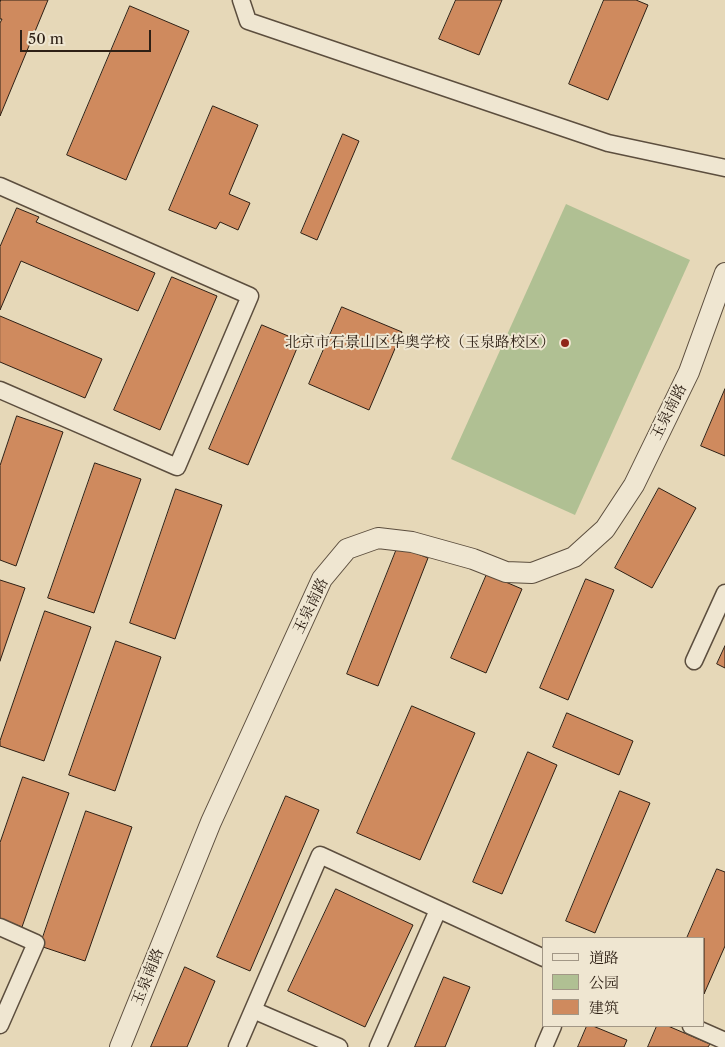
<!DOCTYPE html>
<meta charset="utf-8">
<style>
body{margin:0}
#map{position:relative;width:725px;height:1047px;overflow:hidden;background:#e6d8b8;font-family:"Libre Caslon Text","Noto Serif SC",serif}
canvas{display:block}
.legend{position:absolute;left:542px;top:937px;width:162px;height:90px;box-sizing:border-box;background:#efe6d1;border:1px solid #a29786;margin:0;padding:6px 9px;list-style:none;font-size:15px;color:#2e2015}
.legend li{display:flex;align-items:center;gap:10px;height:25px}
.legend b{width:25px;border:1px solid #a29786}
.scale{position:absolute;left:20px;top:30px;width:131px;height:22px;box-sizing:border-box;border:2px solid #2e2015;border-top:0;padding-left:6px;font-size:15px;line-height:18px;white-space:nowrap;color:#2e2015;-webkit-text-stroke:4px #efe6d1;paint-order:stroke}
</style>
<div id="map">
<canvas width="725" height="1047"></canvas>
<ul class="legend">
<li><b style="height:6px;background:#efe6d1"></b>道路</li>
<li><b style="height:14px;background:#b0c093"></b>公园</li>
<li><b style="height:14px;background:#cf8a5e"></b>建筑</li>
</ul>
<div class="scale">50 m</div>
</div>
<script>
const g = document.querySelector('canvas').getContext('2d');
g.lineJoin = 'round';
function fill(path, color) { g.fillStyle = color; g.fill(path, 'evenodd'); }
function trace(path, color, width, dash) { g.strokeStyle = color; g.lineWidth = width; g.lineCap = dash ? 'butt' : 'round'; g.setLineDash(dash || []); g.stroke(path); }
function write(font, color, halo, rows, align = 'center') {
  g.font = font + ' "Libre Caslon Text","Noto Serif SC",serif'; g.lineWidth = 4; g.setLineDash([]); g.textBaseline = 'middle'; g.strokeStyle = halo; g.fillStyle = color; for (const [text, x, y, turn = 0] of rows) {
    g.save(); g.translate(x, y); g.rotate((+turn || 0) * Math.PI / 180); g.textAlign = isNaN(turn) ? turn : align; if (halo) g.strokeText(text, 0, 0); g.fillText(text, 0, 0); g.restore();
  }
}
fill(new Path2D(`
 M566,204L690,260L575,515L451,459Z`), '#b0c093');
const building = new Path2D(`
 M1,0H48L0,116V23L2,19H0V3Z
 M456,0H502L479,55L439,39Z
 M604,0H636L648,5L608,100L569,84Z
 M130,6L189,31L126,180L67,155Z
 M213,106L258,125L229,194L250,203L238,230L220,222L216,229L169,210Z
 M343,134L359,141L317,240L301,233Z
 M17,208L39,217L36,222L155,273L138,311L21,261L0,310V247Z
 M172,277L217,296L160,430L114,410Z
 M342,307L402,332L369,410L309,384Z
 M0,316L102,359L85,398L0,362Z
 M262,325L300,341L248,465L209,449Z
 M725,389V456L701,446Z
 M17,416L63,432L16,566L0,560V466Z
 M95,463L141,479L94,613L48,598Z
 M659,488L696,508L652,588L615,568Z
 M176,489L222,505L175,639L130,623Z
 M398,546L428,558L378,686L347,674Z
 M487,574L522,589L486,673L451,658Z
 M586,579L614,590L568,700L540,688Z
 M0,580L25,588L0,661Z
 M45,611L91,627L44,761L0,746V741Z
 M116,641L161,657L115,791L69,775Z
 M725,646V668L717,664Z
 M412,706L475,733L420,860L357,833Z
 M567,713L633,741L619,775L553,747Z
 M528,752L557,765L502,894L473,882Z
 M23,777L69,793L22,927L0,919V843Z
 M620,791L650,803L595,933L566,921Z
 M286,796L319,810L250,971L217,957Z
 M86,811L132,827L85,961L40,946Z
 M717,869L725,872V946L704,994V938H687Z
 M336,889L413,925L365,1027L288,991Z
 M185,967L215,981L187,1047H151Z
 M444,977L470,987L445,1047H415Z
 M587,1026H593L627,1040L624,1047H578Z
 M657,1026H668L710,1044L708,1047H648Z`);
fill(building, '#cf8a5e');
trace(building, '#2e2015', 1);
const minor = new Path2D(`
 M241,0L248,21L608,143L725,168
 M0,186L250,296L177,467L0,390
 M694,661L725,593
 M0,927L36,943L0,1025
 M253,1010L339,1047
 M691,1026L725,1041
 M237,1047L320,855L544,958
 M378,1047L438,910
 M544,1047L553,1026`);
const tertiary = new Path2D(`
 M120,1047L211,822L322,579L347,549L378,538L412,542L473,559L506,572L532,573L574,557L605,529L634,485L689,372L725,273`);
trace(minor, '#5c4e3e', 19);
trace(tertiary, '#5c4e3e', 22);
trace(minor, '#efe6d1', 16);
trace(tertiary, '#efe6d1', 20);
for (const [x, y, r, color] of [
 [565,343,5,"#8f2418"]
]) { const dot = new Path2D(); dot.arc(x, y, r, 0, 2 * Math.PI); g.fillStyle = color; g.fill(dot); trace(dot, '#efe6d1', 2); }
write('15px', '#2e2015', '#efe6d1', [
 ["北京市石景山区华奥学校（玉泉路校区）",555,343]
], 'right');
write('15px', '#2e2015', '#efe6d1', [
 ["玉泉南路",669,412,-63],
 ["玉泉南路",311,606,-64],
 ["玉泉南路",148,977,-68]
]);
</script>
